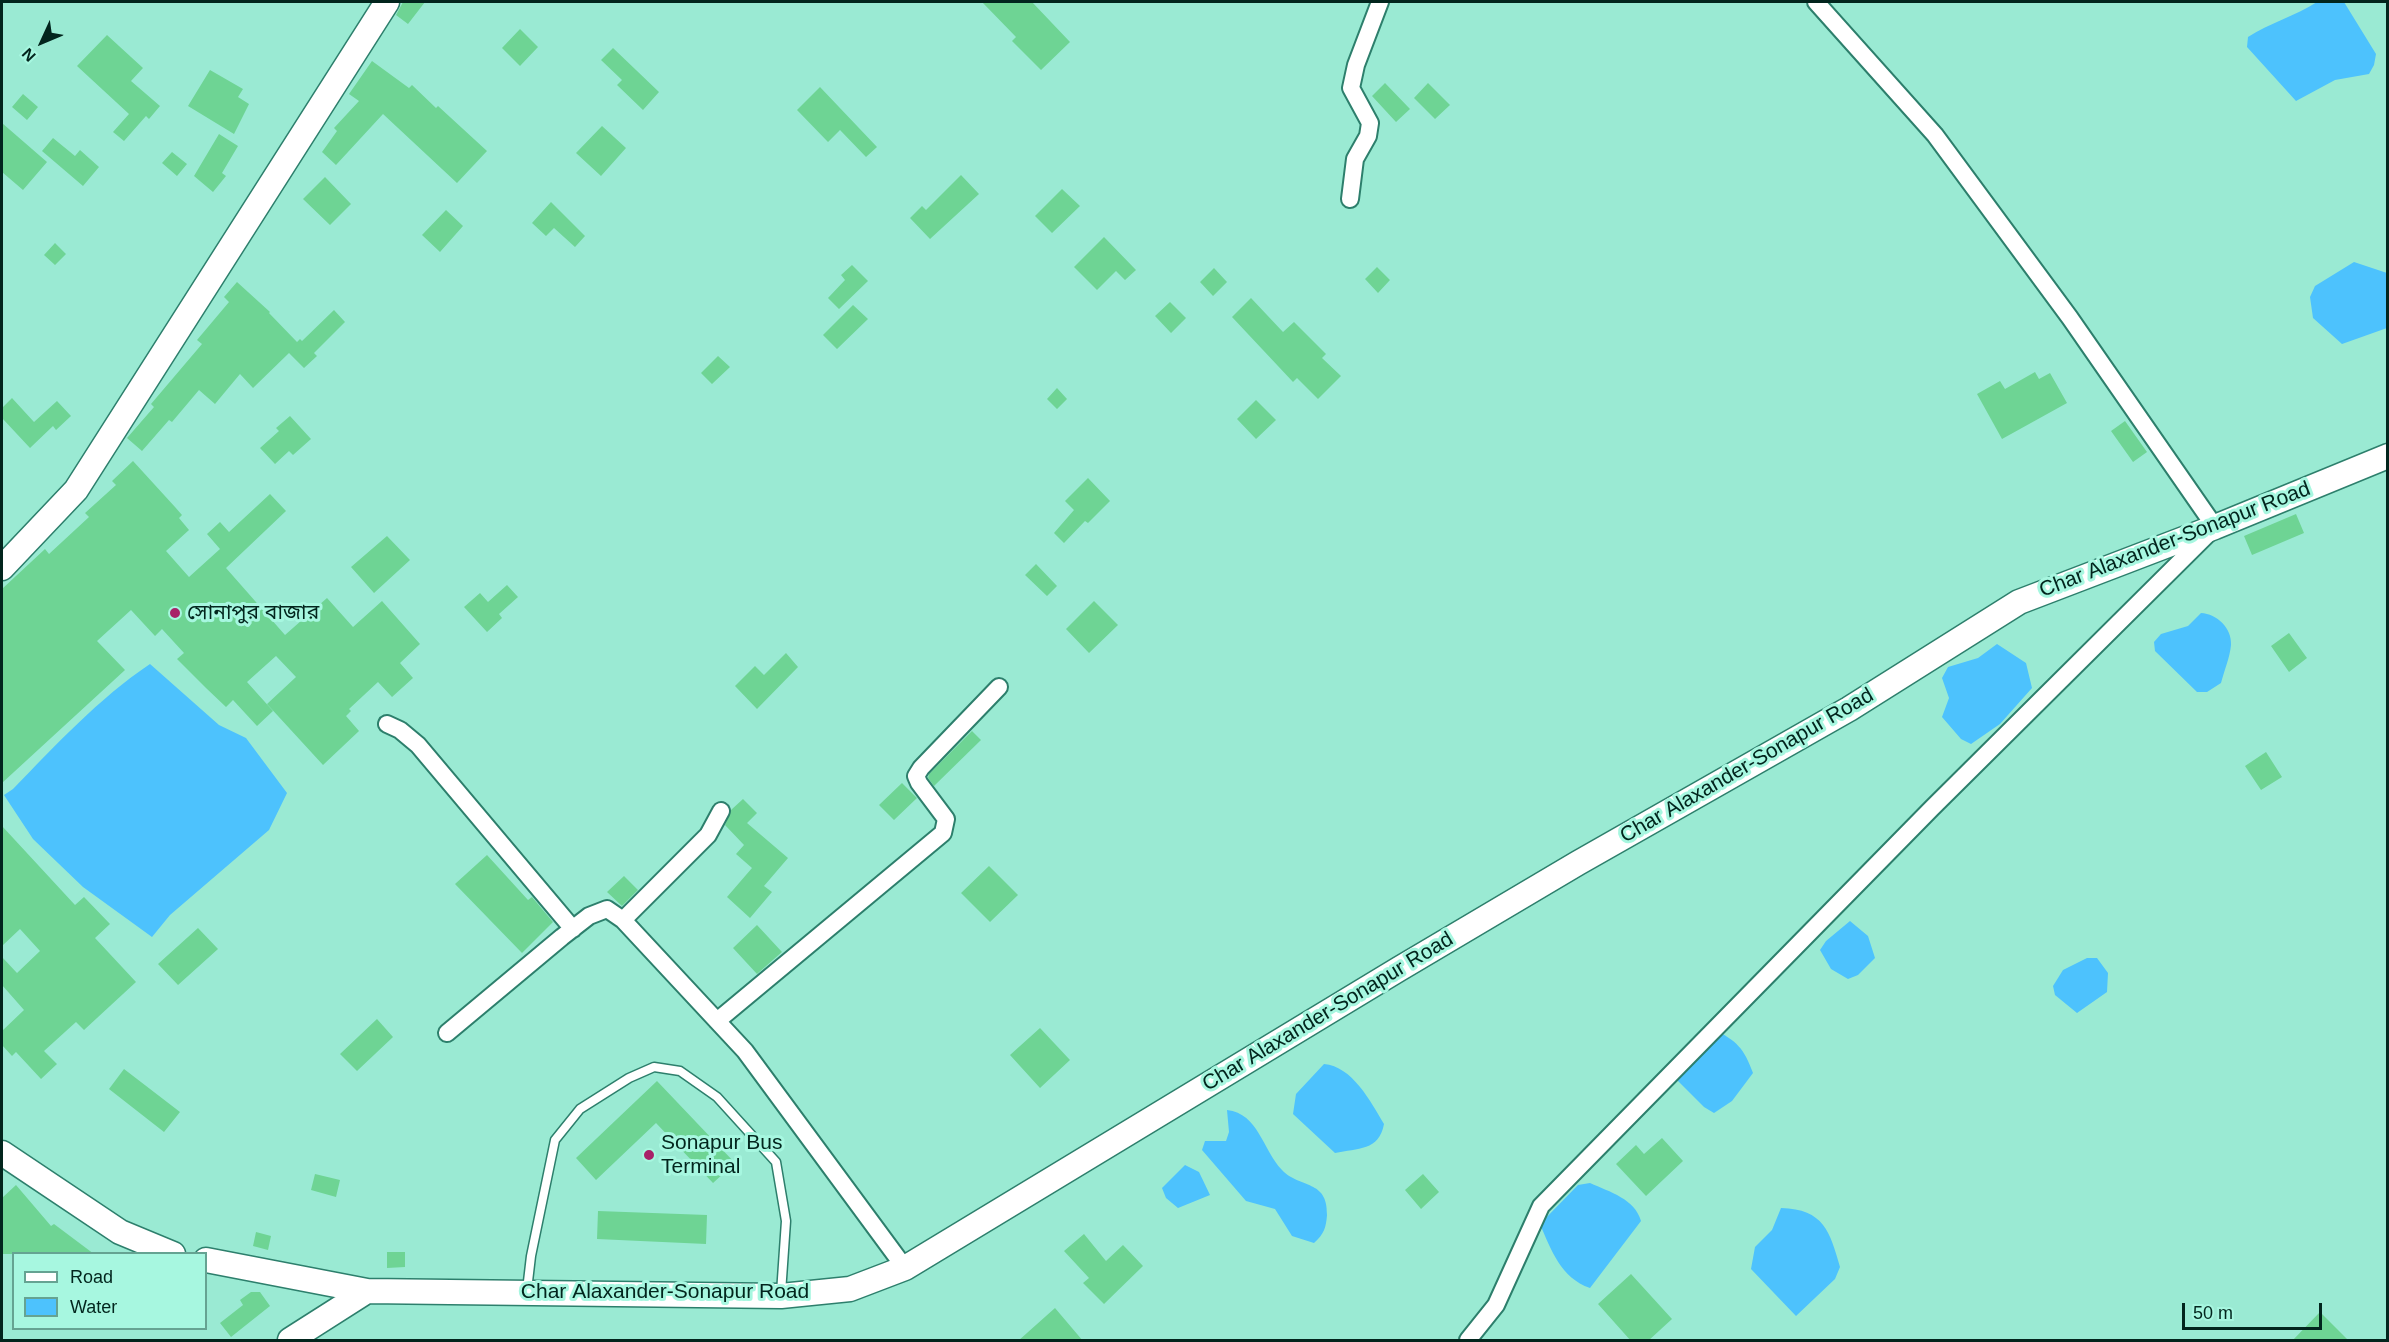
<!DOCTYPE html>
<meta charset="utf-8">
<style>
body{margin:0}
#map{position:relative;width:2389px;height:1342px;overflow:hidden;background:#9aead3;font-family:Helvetica,sans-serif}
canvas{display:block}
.frame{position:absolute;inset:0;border:3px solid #02251d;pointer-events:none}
.legend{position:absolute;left:12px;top:1252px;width:195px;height:78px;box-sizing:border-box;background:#a7f7e0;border:2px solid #65a392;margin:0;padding:8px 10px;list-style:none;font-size:18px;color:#02251d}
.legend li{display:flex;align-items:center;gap:12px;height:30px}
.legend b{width:30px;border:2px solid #65a392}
.north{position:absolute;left:12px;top:12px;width:60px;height:60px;-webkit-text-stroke:4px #a7f7e0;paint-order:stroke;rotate:226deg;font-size:16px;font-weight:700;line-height:24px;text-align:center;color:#02251d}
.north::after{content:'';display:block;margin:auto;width:21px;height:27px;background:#02251d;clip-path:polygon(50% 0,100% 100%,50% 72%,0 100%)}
.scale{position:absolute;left:2182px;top:1303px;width:140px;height:27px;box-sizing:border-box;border:3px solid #02251d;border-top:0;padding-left:8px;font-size:18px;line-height:21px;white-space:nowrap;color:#02251d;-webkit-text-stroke:4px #a7f7e0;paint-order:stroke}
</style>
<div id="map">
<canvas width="2389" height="1342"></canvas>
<div class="frame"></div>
<ul class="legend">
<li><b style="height:8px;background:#fff"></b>Road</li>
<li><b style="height:16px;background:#4dc2fd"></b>Water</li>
</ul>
<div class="north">N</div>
<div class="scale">50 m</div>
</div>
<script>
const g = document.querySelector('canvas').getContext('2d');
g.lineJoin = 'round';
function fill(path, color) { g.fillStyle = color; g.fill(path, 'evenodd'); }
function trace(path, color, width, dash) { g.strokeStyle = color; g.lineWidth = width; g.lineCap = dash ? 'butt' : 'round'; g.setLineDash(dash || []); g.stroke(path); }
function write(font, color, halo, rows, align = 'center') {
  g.font = font + ' Helvetica,"Noto Sans Bengali",sans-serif'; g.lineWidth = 6; g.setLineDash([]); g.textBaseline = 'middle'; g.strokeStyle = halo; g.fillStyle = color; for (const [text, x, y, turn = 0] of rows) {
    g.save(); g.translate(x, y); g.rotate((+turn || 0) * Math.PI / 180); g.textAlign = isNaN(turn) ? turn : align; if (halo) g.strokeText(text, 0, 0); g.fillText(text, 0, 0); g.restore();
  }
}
fill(new Path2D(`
 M2317,2H2344L2376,54L2374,65L2369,74L2335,80L2296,101L2247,47L2248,37C2270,23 2295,16 2317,2Z
 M2354,262L2387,273V328L2342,344L2313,318L2310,297L2315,286Z
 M2201,613C2217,614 2232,628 2231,645C2230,657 2224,671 2221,683L2207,692H2197L2155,651L2154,642L2161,634L2188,626Z
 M1997,644L2026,663L2032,688L2000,724L1971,744L1961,739L1942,717L1949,698L1942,678L1948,667L1978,658Z
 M150,664L219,725L246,738L287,793L269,830L170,915L152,937L83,887L33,839L4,795L13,789C56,745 98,699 150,664Z
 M1850,921L1868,936L1875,958L1858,975L1848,979L1831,969L1820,950L1826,941Z
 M2087,958H2097L2108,973L2107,992L2077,1013L2055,995L2053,986L2063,970Z
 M1713,1029C1737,1041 1744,1048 1753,1073L1732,1101L1714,1113L1704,1107L1677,1080L1676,1069Z
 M1324,1064C1352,1066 1371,1102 1384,1124C1379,1151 1358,1148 1335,1153L1293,1114L1296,1094Z
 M1227,1110C1259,1114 1262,1149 1282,1170C1300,1189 1328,1179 1327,1215C1326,1228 1324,1234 1314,1243L1292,1236L1275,1209L1246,1201L1202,1150L1205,1141H1226L1229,1132Z
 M1185,1165L1199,1172L1210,1195L1178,1208L1166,1198L1162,1188Z
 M1590,1183C1610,1192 1635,1199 1641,1221L1590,1288C1561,1278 1551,1250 1540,1224L1578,1185Z
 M1781,1208C1824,1209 1830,1232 1840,1267L1835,1279L1796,1316L1751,1269L1755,1247L1772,1230Z`), '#4dc2fd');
fill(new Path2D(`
 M403,2H425L408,24L396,15Z
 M982,2H1032L1070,42L1041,70L1012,41L1016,37Z
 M520,29L538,47L520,66L502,48Z
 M107,35L143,68L131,81L160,106L149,119L146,116L124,141L113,132L129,114L77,66Z
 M613,48L659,92L643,110L617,85L622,80L601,60Z
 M372,61L409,88L412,85L436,108L438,106L487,151L457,183L383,114L336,165L322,152L337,131L334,128L359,101L349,94Z
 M210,70L243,89L238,97L249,104L234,134L188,106Z
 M1385,83L1410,109L1396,122L1372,96Z
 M1428,83L1450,105L1435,119L1414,98Z
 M820,87L877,147L866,157L840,130L828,142L797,110Z
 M23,94L38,107L27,120L12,107Z
 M2,123L47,162L23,190L2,172Z
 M602,126L626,148L601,176L576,153Z
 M219,134L238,146L222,173L226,176L213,192L194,176Z
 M53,138L75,156L80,150L99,167L83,186L42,151Z
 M172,152L187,164L177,176L162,163Z
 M961,175L979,194L930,239L910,218L922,206L926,210Z
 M325,177L351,204L330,225L303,199Z
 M1062,189L1080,206L1052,233L1035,216Z
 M551,202L585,236L575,247L554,228L546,236L532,223Z
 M446,210L463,226L440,252L422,235Z
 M1104,237L1136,270L1125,280L1116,271L1097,290L1074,267Z
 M55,243L66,254L55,265L44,255Z
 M852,265L868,281L839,309L828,298L845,280L841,275Z
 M1377,267L1390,280L1378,293L1365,279Z
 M1214,268L1227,282L1213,296L1200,282Z
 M237,282L270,312L269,313L297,342L300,339L302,341L334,310L345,322L314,353L317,356L304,368L289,353L253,388L240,374L215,404L199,390L172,422L169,420L142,451L127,438L154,407L151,404L202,344L197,340L229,302L224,297Z
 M1251,298L1283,332L1294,322L1326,354L1322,358L1341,376L1318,399L1297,378L1293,382L1232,317Z
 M1170,302L1186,318L1171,333L1155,316Z
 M853,305L868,319L837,349L823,335Z
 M718,356L730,367L712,384L701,373Z
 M2035,372L2039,379L2050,373L2067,403L2002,439L1977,394L2000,381L2005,389Z
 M1057,388L1067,399L1057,409L1047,399Z
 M12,398L34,422L57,401L71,416L56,430L53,426L30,448L2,418V408Z
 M1256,400L1276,420L1256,439L1237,419Z
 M290,416L311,439L293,455L289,451L275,464L260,448L279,431L276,428Z
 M2125,421L2147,452L2133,462L2111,431Z
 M133,461L175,507L182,515L179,518L189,530L166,551L189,577L220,549L207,534L220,522L229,532L270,494L286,511L226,568L285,635L327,598L353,627L382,601L420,644L400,663L413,678L392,697L378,682L349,709L351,711L346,716L359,731L323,765L267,704L296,677L276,656L247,682L273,711L257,726L233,700L226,707L206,688L177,659L184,653L162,629L155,636L131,610L97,641L125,670L2,783V589L45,549L49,554L89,517L85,513L116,485L112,481Z
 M1088,478L1110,501L1088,523L1085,521L1064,543L1054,533L1074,510L1065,501Z
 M2296,514L2304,533L2252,555L2244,536Z
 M387,536L410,560L374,593L351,567Z
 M1036,564L1057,586L1047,596L1025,575Z
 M507,585L518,597L499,614L502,618L487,632L464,607L480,593L488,602Z
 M1094,601L1118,625L1089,653L1066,629Z
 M2289,633L2307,658L2289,672L2271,646Z
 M786,653L798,667L757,709L735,686L755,666L764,675Z
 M972,731L981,740L934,786L928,778L929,774Z
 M2266,752L2282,777L2261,790L2245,766Z
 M902,783L917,798L894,820L879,805Z
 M743,799L757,813L747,823L788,858L764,886L772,892L750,918L727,897L752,868L736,854L744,845L725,825L731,810Z
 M2,826L75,905L84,897L110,924L95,938L136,982L84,1030L76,1022L44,1051L57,1064L41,1079L16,1052L12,1056L2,1045V1031L24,1010L2,985V957L17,973L40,951L20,929L2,946Z
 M487,855L528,900L532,897L553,922L522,953L455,884Z
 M989,866L1018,895L990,922L961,893Z
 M624,876L638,890L622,906L607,892Z
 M757,925L782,952L757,974L733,948Z
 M198,928L218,949L178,985L158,964Z
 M377,1019L393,1037L357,1071L340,1054Z
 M1040,1028L1070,1060L1040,1088L1010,1055Z
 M124,1069L180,1112L164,1132L109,1089Z
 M657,1081L735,1163L713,1183L656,1123L596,1180L576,1158Z
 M1662,1138L1683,1161L1646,1196L1616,1164L1636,1145L1644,1154Z
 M315,1174L340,1180L336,1197L311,1190Z
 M1423,1174L1439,1192L1421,1209L1405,1190Z
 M16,1185L51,1226L54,1224L94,1254H2V1198Z
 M598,1211L707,1215L706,1244L597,1239Z
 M256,1232L271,1236L268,1250L253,1246Z
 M1084,1234L1106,1261L1123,1245L1143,1266L1104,1304L1083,1283L1089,1278L1064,1251Z
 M387,1252H405V1267L387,1268Z
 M1631,1274L1672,1319L1648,1341H1631L1598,1304Z
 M251,1292H260L270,1306L231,1337L220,1323L243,1305L240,1300Z
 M1055,1308L1083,1341H1018Z
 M2320,1312L2349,1341H2292Z`), '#6ed494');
const service = new Path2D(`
 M527,1290L531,1256L555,1140L580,1109L629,1078L654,1067L680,1071L717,1097L776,1162L786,1221L781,1293`);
const minor = new Path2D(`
 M1350,199L1355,159L1368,136L1370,123L1351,88L1356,65L1380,2
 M387,724L400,730L418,745L573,929
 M623,920L708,835L721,811
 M717,1021L943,833L946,819L919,783L916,776L921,768L999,687
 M447,1033L562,937L589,916L607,909L623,920L745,1051L905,1268
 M1468,1340L1496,1305L1541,1206L1932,808L2215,527L2070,318L1935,135L1816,2`);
const secondary = new Path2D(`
 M2,568L76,490L387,2
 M2,1153L120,1232L173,1254
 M206,1260L367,1291L781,1296L850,1289L905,1268L1399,969L1578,863L1849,709L2019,602L2215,527L2388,456
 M290,1340L367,1291`);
trace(service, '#2d7f6c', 11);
trace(minor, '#2d7f6c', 20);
trace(secondary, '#2d7f6c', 27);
trace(service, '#fff', 8);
trace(minor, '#fff', 16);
trace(secondary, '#fff', 24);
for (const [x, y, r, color] of [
 [175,613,6,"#a82168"],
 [649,1155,6,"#a82168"]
]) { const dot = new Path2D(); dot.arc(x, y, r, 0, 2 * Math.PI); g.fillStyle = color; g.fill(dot); trace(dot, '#a7f7e0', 2); }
write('21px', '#02251d', '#a7f7e0', [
 ["Char Alaxander-Sonapur Road",2175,540,-21],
 ["Char Alaxander-Sonapur Road",1747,766,-30],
 ["Char Alaxander-Sonapur Road",1328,1012,-31],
 ["Char Alaxander-Sonapur Road",665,1292]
]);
write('21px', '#02251d', '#a7f7e0', [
 ["সোনাপুর বাজার",187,613],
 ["Sonapur Bus",661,1143],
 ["Terminal",661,1167]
], 'left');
</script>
